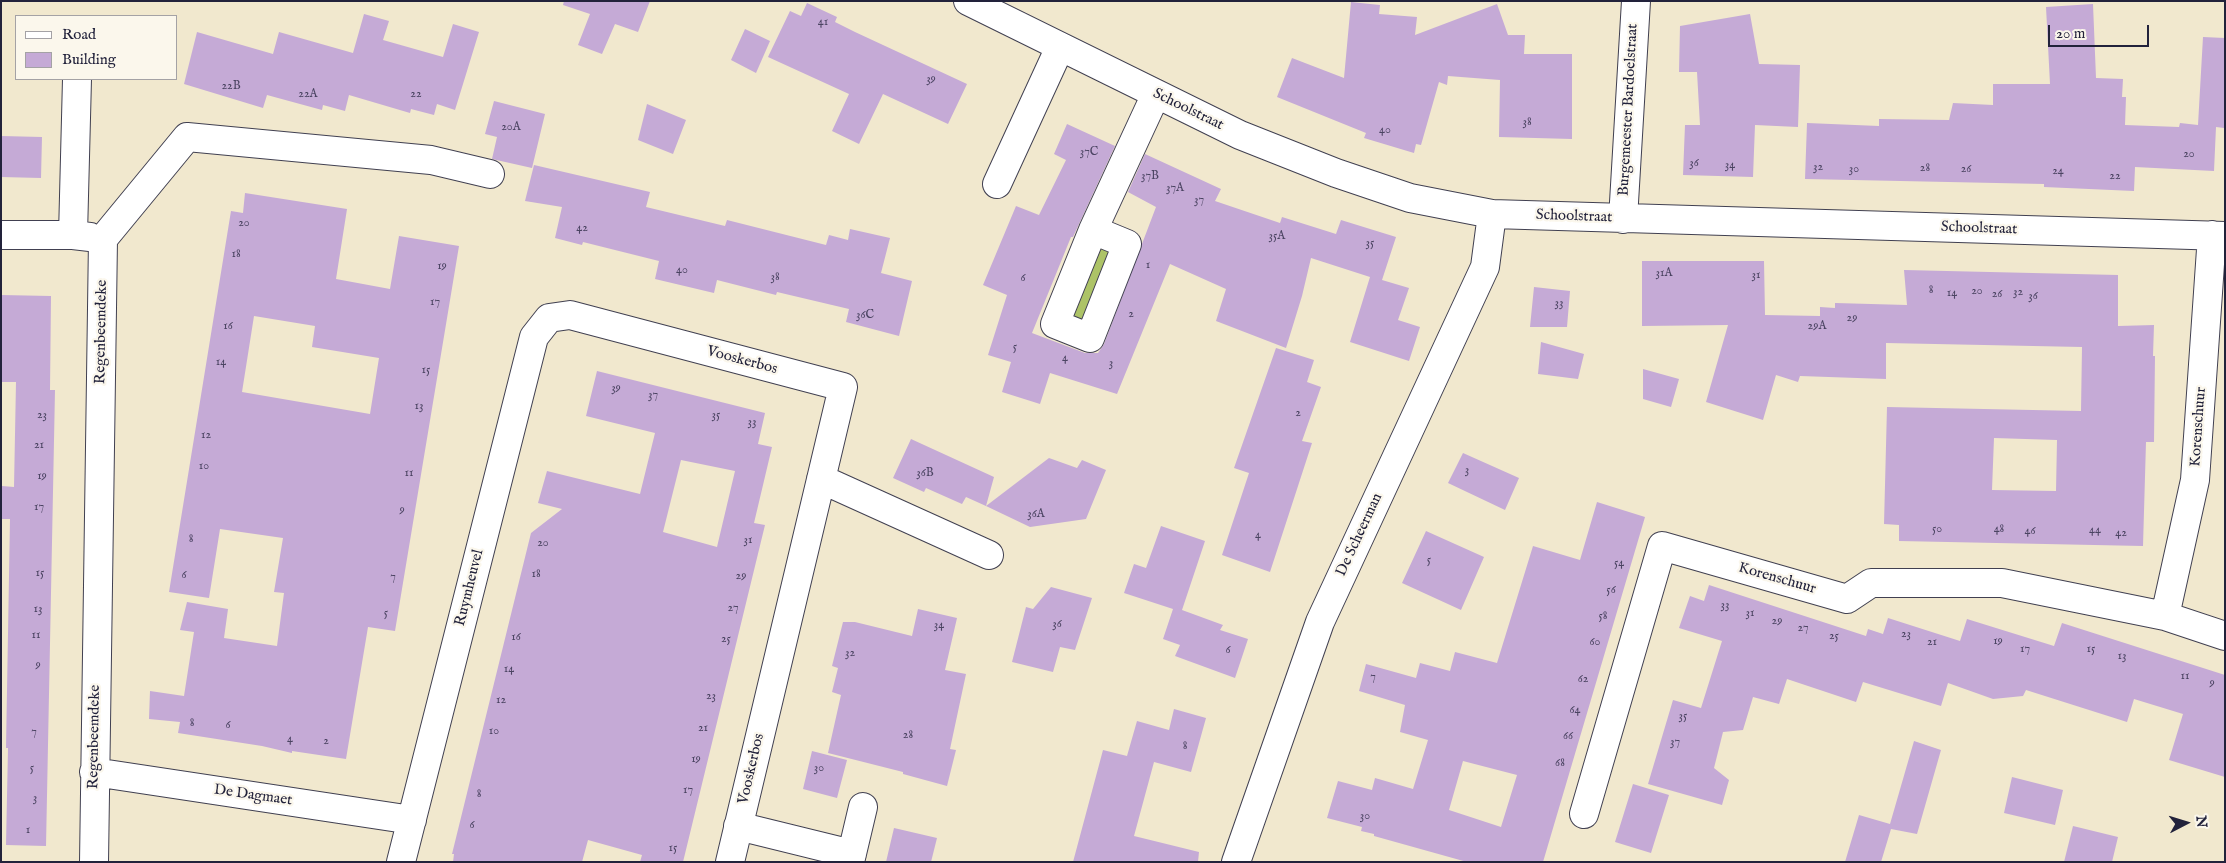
<!DOCTYPE html>
<style>
body{margin:0}
#map{position:relative;width:2226px;height:863px;overflow:hidden;background:#f1e8ce;font-family:"IM FELL English",serif}
canvas{display:block}
.frame{position:absolute;inset:0;border:2px solid #22223b;pointer-events:none}
.legend{position:absolute;left:15px;top:15px;width:162px;height:65px;box-sizing:border-box;background:#fbf7ec;border:1px solid #a4a2a5;margin:0;padding:6px 9px;list-style:none;font-size:15px;color:#22223b}
.legend li{display:flex;align-items:center;gap:10px;height:25px}
.legend b{width:25px;border:1px solid #a4a2a5}
.north{position:absolute;left:2161px;top:798px;width:50px;height:50px;-webkit-text-stroke:4px #fbf7ec;paint-order:stroke;rotate:85deg;font-size:14px;font-weight:700;line-height:20px;text-align:center;color:#22223b}
.north::after{content:'';display:block;margin:auto;width:18px;height:22px;background:#22223b;clip-path:polygon(50% 0,100% 100%,50% 72%,0 100%)}
.scale{position:absolute;left:2048px;top:25px;width:101px;height:22px;box-sizing:border-box;border:2px solid #22223b;border-top:0;padding-left:6px;font-size:15px;line-height:18px;white-space:nowrap;color:#22223b;-webkit-text-stroke:4px #fbf7ec;paint-order:stroke}
</style>
<div id="map">
<canvas width="2226" height="863"></canvas>
<div class="frame"></div>
<ul class="legend">
<li><b style="height:6px;background:#fff"></b>Road</li>
<li><b style="height:14px;background:#c5aad6"></b>Building</li>
</ul>
<div class="north">N</div>
<div class="scale">20 m</div>
</div>
<script>
const g = document.querySelector('canvas').getContext('2d');
g.lineJoin = 'round';
function fill(path, color) { g.fillStyle = color; g.fill(path, 'evenodd'); }
function trace(path, color, width, dash) { g.strokeStyle = color; g.lineWidth = width; g.lineCap = dash ? 'butt' : 'round'; g.setLineDash(dash || []); g.stroke(path); }
function write(font, color, halo, rows, align = 'center') {
  g.font = font + ' "IM FELL English",serif'; g.lineWidth = 4.5; g.setLineDash([]); g.textBaseline = 'middle'; g.strokeStyle = halo; g.fillStyle = color; for (const [text, x, y, turn = 0] of rows) {
    g.save(); g.translate(x, y); g.rotate((+turn || 0) * Math.PI / 180); g.textAlign = isNaN(turn) ? turn : align; if (halo) g.strokeText(text, 0, 0); g.fillText(text, 0, 0); g.restore();
  }
}
fill(new Path2D(`
 M1097,247L1115,252L1091,322L1072,317Z`), '#adc367');
fill(new Path2D(`
 M564,1H650L638,32L615,24L602,54L578,45L590,14L563,5Z
 M1351,2L1380,5L1379,14L1417,17L1415,35L1497,4L1508,35H1525L1524,54H1572V139L1499,137L1500,80L1448,76L1447,85L1439,82L1421,145L1416,144L1414,153L1364,138L1366,133L1277,97L1292,58L1344,78Z
 M807,3L837,17L835,22L855,32L967,84L948,124L883,94L859,144L832,131L849,94L768,57L790,11L801,16Z
 M2093,4L2096,78L2123,79L2122,97H2126L2125,125L2179,127L2180,123L2198,125L2203,37L2225,38L2224,128L2216,127L2214,171L2135,167L2134,191L2044,187V184L1805,179L1807,123L1879,126V119L1949,120L1953,103L1993,105V84H2050L2046,7Z
 M364,14L389,21L383,40L443,57L453,24L479,32L455,110L437,104L434,115L411,109L410,113L349,95L345,111L323,105L322,110L267,95L263,108L184,84L197,32L273,54L279,32L353,53Z
 M1750,14L1759,64L1800,65L1798,127L1755,125L1753,177L1683,175L1685,125H1700L1697,72H1679L1680,26Z
 M745,29L770,41L756,73L731,60Z
 M494,101L545,114L532,168L492,159L497,137L485,134Z
 M647,104L686,120L673,154L638,140Z
 M1067,124L1115,146L1073,237H1071L1032,333L1085,353H1098L1104,344L1156,207L1128,192L1145,154L1221,189L1215,201L1280,223L1282,217L1336,234L1341,220L1396,237L1382,280L1409,288L1398,320L1420,327L1409,361L1350,342L1370,277L1311,258L1302,296L1286,348L1216,321L1226,289L1170,264L1117,394L1050,373L1040,404L1002,392L1011,362L988,355L1007,295L983,285L1016,206L1039,215L1066,160L1054,154Z
 M1,136L42,137L41,178L1,177Z
 M534,165L650,192L646,207L725,226L727,220L826,245L829,235L848,240L850,229L890,238L881,273L912,281L899,336L846,322L849,309L777,292L776,295L717,280L714,293L655,279L659,261L583,242L582,245L555,238L562,207L525,201Z
 M245,193L347,209L336,279L390,289L399,236L459,246L395,631L368,627L346,759L292,751V753L262,746L178,733L180,722L149,719L150,691L184,696L194,632L180,630L187,602L228,609L224,638L277,646L284,593L274,592L283,538L220,529L209,598L169,592L231,211L243,213ZM254,316L315,326L312,347L379,358L370,414L242,392Z
 M1642,261H1764L1765,315L1820,316V307L1835,308V303L1907,305L1904,270L2118,275V326L2154,325L2153,356H2155L2154,442H2146L2143,546L1899,541V525L1884,524L1887,407L2081,411L2082,347L1886,343V379L1800,376L1798,382L1776,375L1763,420L1706,402L1728,325L1642,326ZM1994,438L2057,440L2056,491L1992,490Z
 M1534,287L1570,291L1567,327H1530Z
 M1,295L51,296L50,390H55L46,846L6,845L8,748H6L10,519H1V517L2,486L14,487L16,382H1Z
 M1541,342L1584,354L1578,379L1538,374Z
 M1276,348L1314,360L1307,382L1321,387L1302,441L1312,443L1270,572L1222,555L1249,473L1234,468Z
 M1643,369L1679,379L1671,407L1643,399Z
 M597,371L765,413L758,444L772,447L754,523L765,525L683,862H640L642,855L588,840L582,862H453L454,854H452L531,533L562,509L538,503L547,471L640,494L655,433L586,416ZM681,460L735,471L717,547L663,532Z
 M911,439L994,477L986,506L966,497L962,504L926,488L924,492L893,478Z
 M1463,453L1519,478L1505,510L1448,483Z
 M1049,458L1077,468L1082,460L1106,470L1086,519L1030,527L986,506Z
 M1597,502L1645,517L1543,862H1467L1374,836V834L1361,831L1362,827L1327,818L1338,781L1372,790L1375,778L1413,789L1428,740L1400,732L1405,705L1359,691L1366,664L1416,678L1420,663L1450,671L1455,652L1497,663L1533,546L1580,560ZM1463,761L1517,775L1501,827L1449,810Z
 M1161,526L1205,541L1182,610L1223,625L1220,630L1248,639L1235,678L1175,656L1180,645L1163,639L1173,609L1124,593L1134,564L1146,568Z
 M1426,531L1484,557L1461,610L1402,583Z
 M1709,585L1866,636L1868,629L1883,634L1888,618L1960,641L1967,619L2054,646L2062,623L2225,675V777L2169,760L2183,714L2134,699L2127,722L2026,690L2023,696L1993,699L1948,683L1941,706L1863,682L1856,702L1787,679L1779,704L1753,697L1743,730L1723,732L1714,768L1729,780L1722,805L1648,784L1673,700L1701,708L1722,641L1679,628L1690,596L1704,601Z
 M1051,587L1092,598L1075,650L1060,647L1053,672L1012,662L1026,607L1033,609Z
 M918,609L957,618L945,670L966,674L950,749L956,750L947,786L903,774V772L828,753L841,695L832,692L838,668L832,666L843,622H855L912,636Z
 M1174,709L1206,718L1191,772L1154,762L1134,836L1199,852L1198,862H1073L1103,750L1127,756L1137,721L1169,730Z
 M1914,741L1941,750L1917,834L1891,829L1881,862H1845L1859,815L1890,824Z
 M812,751L847,760L837,798L803,789Z
 M2012,777L2063,790L2055,825L2004,813Z
 M1633,784L1669,795L1651,853L1615,842Z
 M2073,826L2118,837L2112,862H2064Z
 M894,828L937,838L931,862H886Z`), '#c5aad6');
const minor = new Path2D(`
 M968,1L1240,135L1336,173L1410,198L1492,214L2225,236
 M997,184L1060,47
 M1623,219L1636,1
 M1093,230L1127,244L1090,338L1055,324L1093,230L1156,94
 M1,235H73L90,237
 M73,235L77,79
 M821,479L989,555
 M2165,616L2195,480L2212,235
 M94,772L412,820
 M1584,814L1662,546L1847,599L1871,583H2002L2165,616L2225,636
 M738,826L852,854
 M94,862L103,239L187,137L431,160L490,174
 M401,862L534,337L549,318L570,315L843,387L730,862
 M850,862L863,807
 M1236,862L1320,622L1485,267L1492,214`);
trace(minor, '#414051', 30);
trace(minor, '#fff', 28);
write('12px', '#4b4462', null, [
 ["41",823,23],
 ["39",931,80],
 ["22B",231,87],
 ["22A",308,95],
 ["22",416,95],
 ["38",1527,123],
 ["20A",511,128],
 ["40",1385,131],
 ["37C",1089,153],
 ["20",2189,155],
 ["36",1694,164],
 ["34",1730,166],
 ["32",1818,168],
 ["28",1925,169],
 ["30",1854,170],
 ["26",1966,170],
 ["24",2058,172],
 ["37B",1150,177],
 ["22",2115,177],
 ["37A",1175,189],
 ["37",1199,201],
 ["20",244,224],
 ["42",582,229],
 ["35A",1277,237],
 ["35",1370,244],
 ["18",236,255],
 ["1",1148,266],
 ["19",442,267],
 ["40",682,271],
 ["31A",1664,274],
 ["31",1756,276],
 ["38",775,278],
 ["6",1023,279],
 ["8",1931,291],
 ["20",1977,292],
 ["32",2018,293],
 ["14",1952,294],
 ["26",1997,295],
 ["36",2033,297],
 ["17",435,303],
 ["33",1559,304],
 ["2",1131,315],
 ["36C",865,316],
 ["29",1852,319],
 ["16",228,327],
 ["29A",1817,327],
 ["5",1015,348],
 ["4",1065,359],
 ["14",221,363],
 ["3",1111,364],
 ["15",426,371],
 ["39",616,389],
 ["37",653,396],
 ["13",419,407],
 ["2",1298,414],
 ["23",42,416],
 ["35",716,416],
 ["33",752,423],
 ["12",206,436],
 ["21",39,446],
 ["10",204,467],
 ["3",1467,471],
 ["11",409,474],
 ["36B",925,474],
 ["19",42,477],
 ["17",39,508],
 ["9",402,511],
 ["36A",1036,515],
 ["50",1937,530],
 ["48",1999,530],
 ["44",2095,531],
 ["46",2030,532],
 ["42",2121,534],
 ["4",1258,536],
 ["8",191,540],
 ["31",748,541],
 ["20",543,544],
 ["5",1429,561],
 ["54",1619,564],
 ["15",40,574],
 ["18",536,575],
 ["6",184,576],
 ["29",741,577],
 ["7",393,578],
 ["56",1611,591],
 ["33",1725,606],
 ["27",733,609],
 ["13",38,610],
 ["5",386,614],
 ["31",1750,614],
 ["58",1603,617],
 ["29",1777,622],
 ["36",1057,625],
 ["34",939,626],
 ["27",1803,629],
 ["23",1906,635],
 ["11",36,636],
 ["25",1834,637],
 ["16",516,638],
 ["25",726,640],
 ["19",1998,642],
 ["60",1595,643],
 ["21",1932,643],
 ["17",2025,650],
 ["15",2091,650],
 ["6",1228,651],
 ["32",850,654],
 ["13",2122,657],
 ["9",38,666],
 ["14",509,670],
 ["11",2185,677],
 ["7",1373,678],
 ["62",1583,680],
 ["9",2212,684],
 ["23",711,697],
 ["12",501,701],
 ["64",1575,711],
 ["35",1683,717],
 ["8",192,724],
 ["6",228,726],
 ["21",703,729],
 ["10",494,732],
 ["7",34,733],
 ["28",908,736],
 ["66",1568,737],
 ["4",290,740],
 ["2",326,742],
 ["37",1675,743],
 ["8",1185,747],
 ["19",696,760],
 ["68",1560,764],
 ["5",32,769],
 ["30",819,769],
 ["17",688,791],
 ["8",479,795],
 ["3",35,799],
 ["30",1365,817],
 ["6",472,826],
 ["1",28,831],
 ["15",673,849]
]);
write('15px', '#22223b', '#fbf7ec', [
 ["Schoolstraat",1188,110,26],
 ["Burgemeester Bardoelstraat",1629,110,-87],
 ["Schoolstraat",1574,217,2],
 ["Schoolstraat",1979,229,2],
 ["Regenbeemdeke",102,332,-89],
 ["Vooskerbos",742,361,15],
 ["Korenschuur",2199,427,-86],
 ["De Scheerman",1360,535,-65],
 ["Korenschuur",1777,579,16],
 ["Ruymheuvel",470,588,-76],
 ["Regenbeemdeke",95,737,-89],
 ["Vooskerbos",752,769,-77],
 ["De Dagmaet",253,796,8]
]);
</script>
